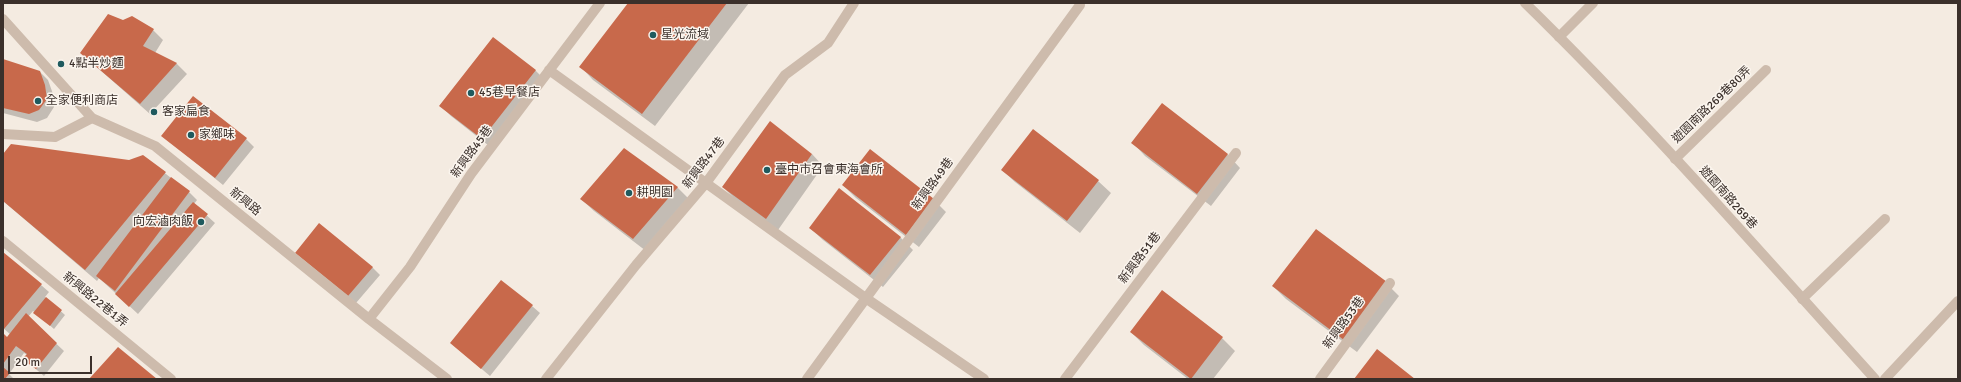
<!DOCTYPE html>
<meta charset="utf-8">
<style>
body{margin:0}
#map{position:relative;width:1961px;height:382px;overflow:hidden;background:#f4ebe1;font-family:Signika,sans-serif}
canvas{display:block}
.frame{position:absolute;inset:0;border:4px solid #3b302b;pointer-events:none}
.scale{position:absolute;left:8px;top:356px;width:84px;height:18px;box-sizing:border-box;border:2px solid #3b302b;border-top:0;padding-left:5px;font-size:12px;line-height:14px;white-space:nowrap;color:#3b302b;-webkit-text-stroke:3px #fbf5ee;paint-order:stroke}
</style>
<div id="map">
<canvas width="1961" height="382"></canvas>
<div class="frame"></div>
<div class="scale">20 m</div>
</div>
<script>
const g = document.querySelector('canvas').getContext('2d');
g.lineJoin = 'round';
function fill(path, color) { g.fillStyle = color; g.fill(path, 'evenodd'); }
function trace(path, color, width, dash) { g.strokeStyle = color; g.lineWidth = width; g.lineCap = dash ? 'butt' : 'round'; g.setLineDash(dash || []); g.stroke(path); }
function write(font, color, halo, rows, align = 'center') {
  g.font = font + ' Signika,"Noto Sans TC",sans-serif'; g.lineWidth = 3; g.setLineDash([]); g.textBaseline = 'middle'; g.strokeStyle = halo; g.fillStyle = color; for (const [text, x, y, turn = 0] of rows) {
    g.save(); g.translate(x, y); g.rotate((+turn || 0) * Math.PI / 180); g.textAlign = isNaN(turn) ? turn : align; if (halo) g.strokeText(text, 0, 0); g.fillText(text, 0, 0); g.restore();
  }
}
fill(new Path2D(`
 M629,3H749L655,126L593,80L581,67Z
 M153,30L163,40L155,53L177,64L187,74L150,114L81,53Z
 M493,39L536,71L546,81L493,149L451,116L441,106Z
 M3,60L40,72L48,80L53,94L54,107L47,118L37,122L3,113Z
 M1163,105L1228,155L1240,168L1211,206L1145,156L1133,143Z
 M1033,130L1098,181L1111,193L1080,233L1015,182L1002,170Z
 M163,136L246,139L254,147L223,185Z
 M812,154L823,166L778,230L735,199L723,187Z
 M3,156L129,161L143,156L189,192L197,200L194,204L215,223L138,314L99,278L97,281L3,201Z
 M843,185L933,199L946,212L919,247L856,198Z
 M677,187L690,200L646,251L594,211L581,199Z
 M810,228L900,237L913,250L883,287L823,240Z
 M3,253L41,285L49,292L45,297L65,315L54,329L33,311L28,317L64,351L44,376L24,359L27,355L24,353L9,374L14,379H3V335L8,338L11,335L3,328Z
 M304,260L372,267L380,275L356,303Z
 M1386,283L1399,296L1357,352L1286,299L1273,286Z
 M532,306L540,313L490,376L451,343Z
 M1131,332L1222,338L1235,351L1213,379H1188L1144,345Z`), '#0003');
fill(new Path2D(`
 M628,3H727L642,114L579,67Z
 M108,14L123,20L132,16L154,29L143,46L177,63L140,104L80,53Z
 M493,37L536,70L482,139L439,106Z
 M3,59L40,71L45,85L47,99L39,110L29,114L3,108Z
 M193,96L247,138L215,178L161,136Z
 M1162,103L1228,154L1197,194L1131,143Z
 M770,121L812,154L766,219L722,187Z
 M1033,129L1099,180L1067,221L1001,170Z
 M11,144L129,160L143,155L166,172L85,270L3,201V154Z
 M624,148L678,187L633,239L580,199Z
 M870,149L934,199L906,235L842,185Z
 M171,177L190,191L115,291L96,276Z
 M839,188L901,237L870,275L809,228Z
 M193,202L208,214L129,307L115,294Z
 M319,223L373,267L348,296L295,253Z
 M1316,229L1387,282L1344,340L1272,286Z
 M3,252L42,284L4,329L3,328Z
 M501,280L533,305L481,369L450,343Z
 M1162,290L1223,337L1191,379L1130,332Z
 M46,297L62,310L50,326L33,313Z
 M26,313L57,343L36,369L22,359L27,354L16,346L3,364V333L7,337Z
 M118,347L157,379H89Z
 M1377,349L1415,379H1354Z
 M3,367L10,373L5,379H3Z`), '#c8694b');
trace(new Path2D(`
 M1559,37L1593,3
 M1675,159L1766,70
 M1802,299L1885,219
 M1885,379L1958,301`), '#cdbbac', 10);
trace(new Path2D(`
 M1525,3C1647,122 1760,252 1875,379
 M3,19L92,118
 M549,70L867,299L984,379
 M3,134L55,137L92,118L155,146L369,319L447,379
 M3,241L171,379
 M369,319L410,267L471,174L600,3
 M546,379L636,265L706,183L785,75L828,43L854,3
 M807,379L1080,5
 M1065,379L1236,153
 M1320,379L1390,283`), '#cdbbac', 10);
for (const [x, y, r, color] of [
 [653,35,4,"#1f5a5e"],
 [61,64,4,"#1f5a5e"],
 [471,93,4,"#1f5a5e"],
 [38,101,4,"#1f5a5e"],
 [154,112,4,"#1f5a5e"],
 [191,135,4,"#1f5a5e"],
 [767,170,4,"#1f5a5e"],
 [629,193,4,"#1f5a5e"],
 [201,222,4,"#1f5a5e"]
]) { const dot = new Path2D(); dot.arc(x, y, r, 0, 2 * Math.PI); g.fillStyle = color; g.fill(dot); trace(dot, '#fbf5ee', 1.5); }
write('12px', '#3b302b', '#fbf5ee', [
 ["星光流域",661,35],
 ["4點半炒麵",69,64],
 ["45巷早餐店",479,93],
 ["全家便利商店",46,101],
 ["客家扁食",162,112],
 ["家鄉味",199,135],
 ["臺中市召會東海會所",775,170],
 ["耕明園",637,193],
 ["向宏滷肉飯",193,222,"right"]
], 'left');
write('12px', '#3b302b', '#fbf5ee', [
 ["遊園南路269巷80弄",1712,105,-44],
 ["新興路45巷",472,152,-54],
 ["新興路47巷",704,163,-53],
 ["新興路49巷",933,184,-54],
 ["遊園南路269巷",1728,198,48],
 ["新興路",245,202,39],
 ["新興路51巷",1140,258,-53],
 ["新興路22巷1弄",95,300,39],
 ["新興路53巷",1344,323,-54]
]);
</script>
